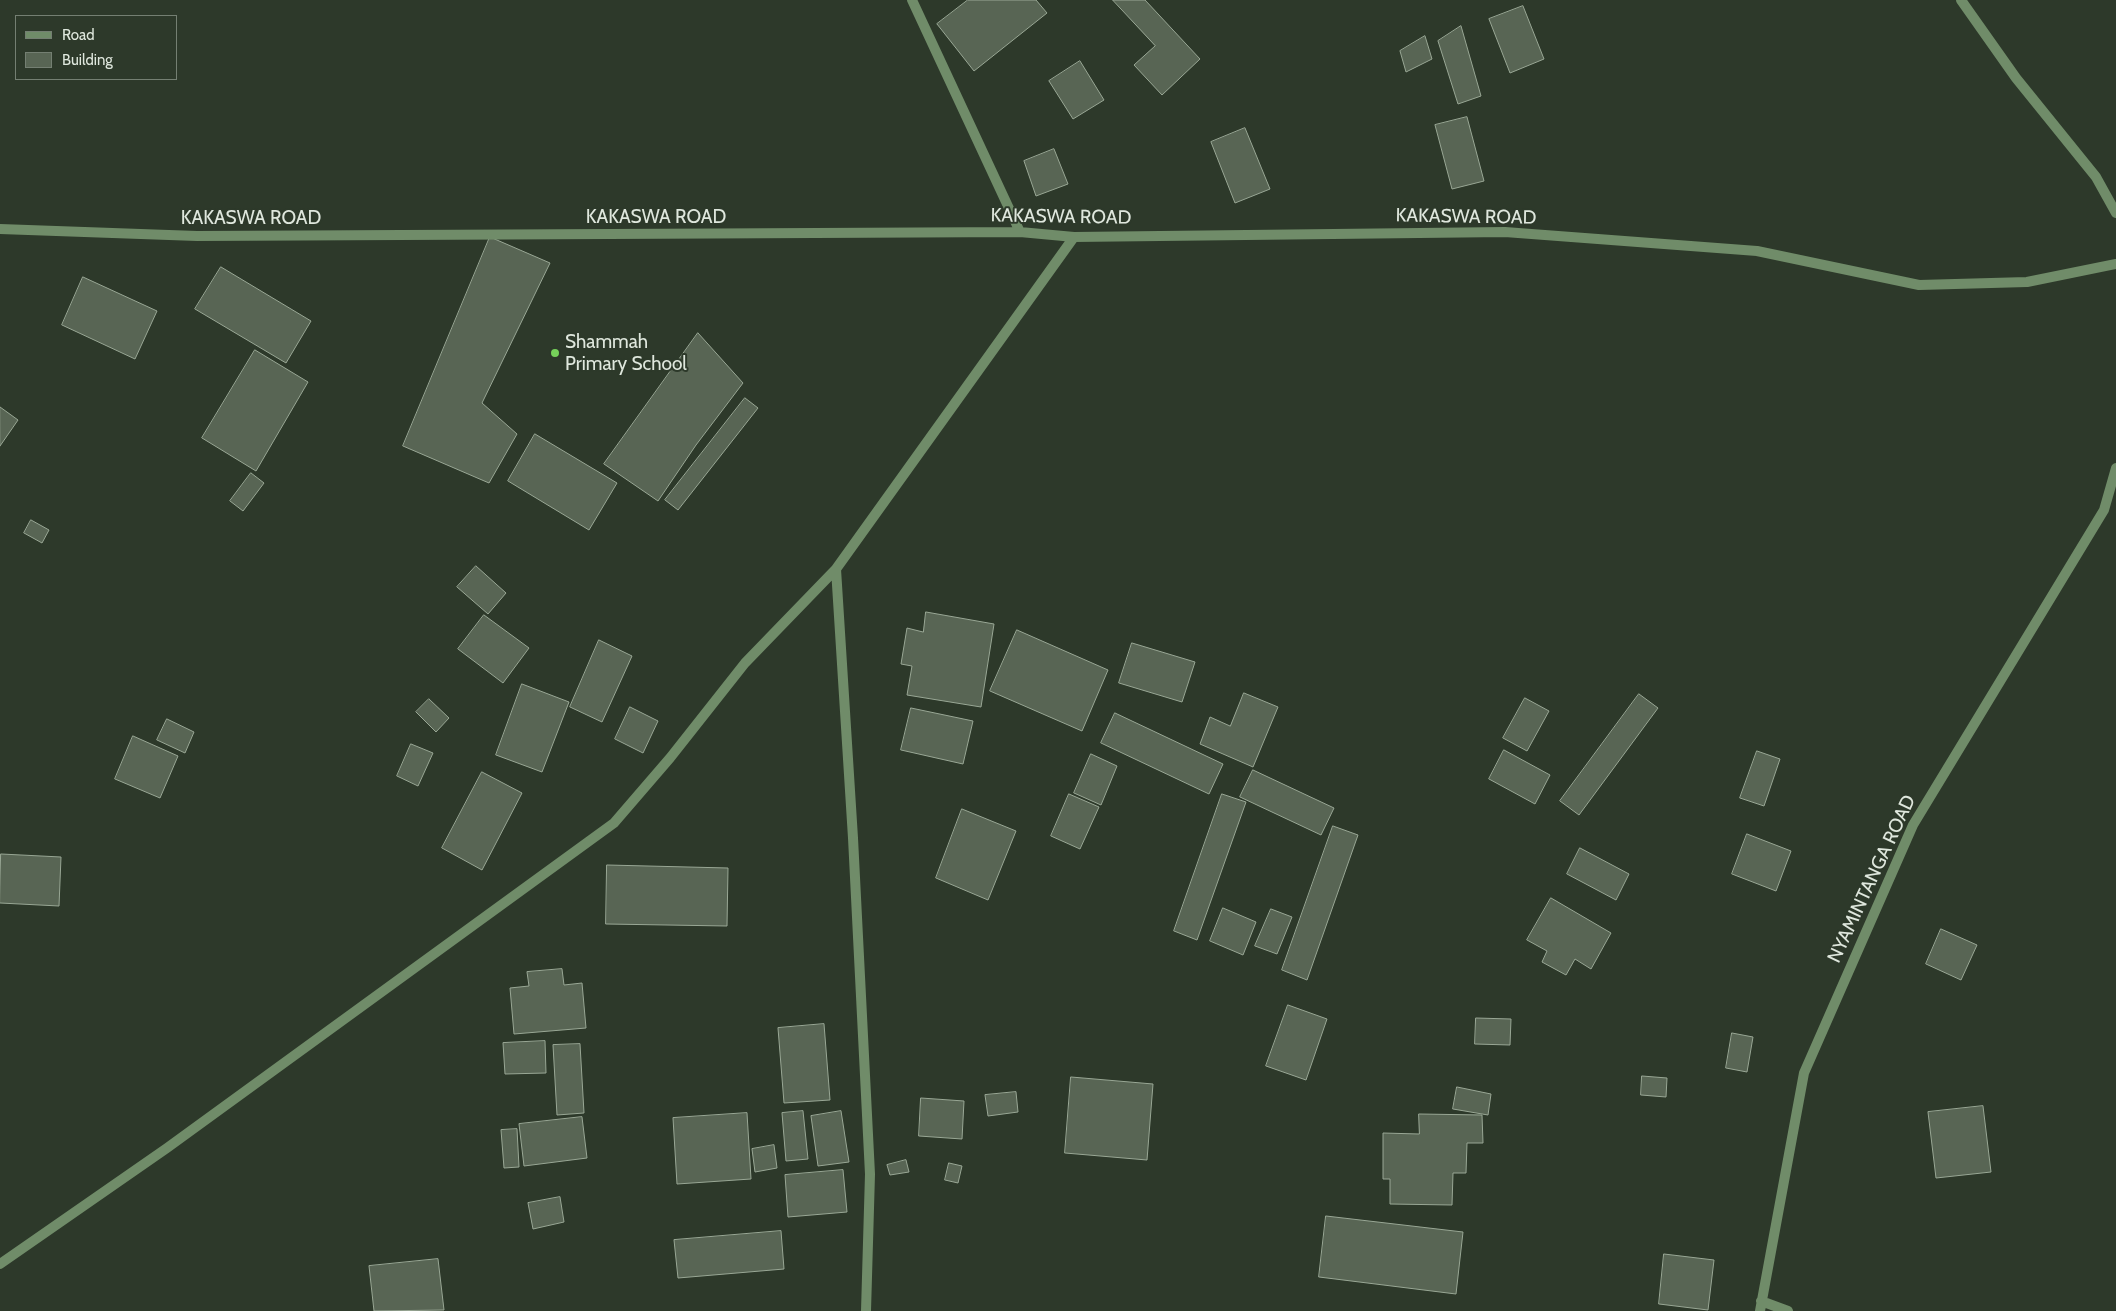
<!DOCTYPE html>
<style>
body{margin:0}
#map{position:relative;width:2116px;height:1311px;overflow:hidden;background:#2d392a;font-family:Cabin,sans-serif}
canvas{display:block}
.legend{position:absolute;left:15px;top:15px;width:162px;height:65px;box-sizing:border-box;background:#2d392a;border:1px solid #747f72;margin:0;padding:6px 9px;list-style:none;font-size:15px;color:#dfe7dd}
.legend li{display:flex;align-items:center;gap:10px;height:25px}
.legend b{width:25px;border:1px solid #747f72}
</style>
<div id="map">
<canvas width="2116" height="1311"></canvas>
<ul class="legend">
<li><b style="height:6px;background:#708c69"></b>Road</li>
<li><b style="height:14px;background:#586554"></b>Building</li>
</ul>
</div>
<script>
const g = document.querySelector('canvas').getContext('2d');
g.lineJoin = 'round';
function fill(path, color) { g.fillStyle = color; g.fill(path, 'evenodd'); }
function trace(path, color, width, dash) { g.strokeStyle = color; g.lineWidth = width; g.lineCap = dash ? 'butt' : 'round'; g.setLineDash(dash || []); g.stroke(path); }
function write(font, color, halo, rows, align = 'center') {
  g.font = font + ' Cabin,sans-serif'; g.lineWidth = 4; g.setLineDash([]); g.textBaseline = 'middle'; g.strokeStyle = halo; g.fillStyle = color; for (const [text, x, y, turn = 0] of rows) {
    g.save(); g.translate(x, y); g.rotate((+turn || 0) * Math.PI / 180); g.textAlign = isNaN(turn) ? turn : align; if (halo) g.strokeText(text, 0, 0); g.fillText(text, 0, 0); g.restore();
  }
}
const building = new Path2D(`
 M968,0H1036L1047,13L974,71L937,24Z
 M1113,0H1145L1200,59L1162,95L1134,65L1155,46Z
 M1523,6L1544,59L1510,73L1489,19Z
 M1461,26L1481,96L1458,104L1438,41Z
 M1425,36L1432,59L1406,72L1400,51Z
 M1080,61L1104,100L1073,119L1049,81Z
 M1467,117L1484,181L1452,189L1435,125Z
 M1245,128L1270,189L1235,203L1211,142Z
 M1054,149L1068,184L1036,196L1024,161Z
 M490,237L550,263L482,403L517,434L489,483L403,446Z
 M221,267L311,321L286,363L195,309Z
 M83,277L157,311L135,359L62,325Z
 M698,333L743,383L696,445L658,501L604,464Z
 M255,350L308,382L256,471L202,438Z
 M745,398L758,408L678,510L665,500Z
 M0,407L18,420L0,446Z
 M535,434L617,483L589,530L508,481Z
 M251,473L264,483L243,511L230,501Z
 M31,520L49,530L42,543L24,533Z
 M476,566L506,593L488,614L457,587Z
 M926,612L994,624L981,707L907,695L912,666L901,664L907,628L923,632Z
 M484,615L529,648L503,683L458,649Z
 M1017,630L1108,670L1082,731L990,691Z
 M599,640L632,656L602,722L570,707Z
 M1132,643L1195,662L1182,702L1119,683Z
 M522,684L569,702L542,772L496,755Z
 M1244,693L1278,707L1253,767L1200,744L1210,717L1230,726Z
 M1639,694L1658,708L1579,815L1560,801Z
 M1525,698L1549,711L1527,751L1503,738Z
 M429,699L449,718L436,732L416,712Z
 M630,707L658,721L643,753L615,739Z
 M911,708L973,721L963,764L901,750Z
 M1115,713L1223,764L1209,794L1101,743Z
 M167,719L194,732L185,753L157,740Z
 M133,736L178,756L160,798L115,779Z
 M411,744L433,753L418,786L397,776Z
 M1504,750L1550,775L1535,804L1489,779Z
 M1757,751L1780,759L1764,806L1740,798Z
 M1091,754L1117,766L1101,805L1074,793Z
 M1253,770L1334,808L1321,835L1240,797Z
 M482,772L522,793L482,870L442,848Z
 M1069,794L1099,807L1080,849L1051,836Z
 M1222,794L1246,802L1197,940L1174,931Z
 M962,809L1016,831L988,900L936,878Z
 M1333,826L1358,835L1307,980L1282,970Z
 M1747,834L1791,851L1776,891L1732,874Z
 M1580,848L1629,874L1616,900L1567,874Z
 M1,854L61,857L59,906L0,903Z
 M607,865L728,868L727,926L606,924Z
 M1551,898L1611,933L1591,969L1575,959L1566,975L1542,962L1547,951L1527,940Z
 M1223,908L1256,922L1243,955L1210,941Z
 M1271,909L1292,917L1277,954L1255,946Z
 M1941,929L1977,945L1961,980L1926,964Z
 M562,969L564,985L582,983L586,1028L514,1034L510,988L529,986L527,972Z
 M1288,1005L1327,1019L1306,1080L1266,1066Z
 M1476,1018L1511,1019L1510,1045L1475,1044Z
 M824,1024L830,1100L784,1103L778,1028Z
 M1732,1033L1753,1037L1747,1072L1726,1068Z
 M545,1041L546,1073L505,1074L503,1043Z
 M580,1044L584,1113L557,1115L553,1045Z
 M1642,1076L1667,1078L1666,1097L1641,1095Z
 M1071,1077L1153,1084L1147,1160L1065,1153Z
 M1457,1087L1491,1094L1488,1115L1453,1109Z
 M1016,1092L1018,1112L988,1116L985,1095Z
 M921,1098L964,1101L962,1139L919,1136Z
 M1983,1106L1991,1172L1936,1178L1928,1112Z
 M803,1111L808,1159L786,1161L782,1113Z
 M841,1111L849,1162L818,1166L811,1116Z
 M747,1113L751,1179L677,1184L673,1118Z
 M1419,1114L1482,1115L1483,1143H1467L1466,1173H1453L1452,1205L1390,1204V1179H1383V1133L1419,1134Z
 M582,1117L587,1158L524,1166L519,1124Z
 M517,1129L519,1167L504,1168L501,1130Z
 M774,1145L777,1168L755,1172L752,1149Z
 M906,1160L909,1172L890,1175L887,1165Z
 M949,1163L962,1166L958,1183L945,1180Z
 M843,1170L847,1212L788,1217L785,1175Z
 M560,1197L564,1222L533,1229L528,1203Z
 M1326,1216L1463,1232L1456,1294L1319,1277Z
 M781,1231L784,1269L678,1278L674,1240Z
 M1664,1254L1714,1260L1708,1310L1659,1304Z
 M438,1259L444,1310L374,1311L369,1266Z`);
fill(building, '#586554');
trace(building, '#99a795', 1);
trace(new Path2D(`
 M912,0L1020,232
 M1961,0L2016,78L2096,177L2116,213
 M0,229L197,236L1020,232L1074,237L1505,232L1757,251L1919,285L2027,282L2116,264
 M836,569L853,838L870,1174L866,1311
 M0,1264L167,1148L614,823L670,758L745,663L836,569L1074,237
 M1761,1301L1788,1311
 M1760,1311L1804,1073L1913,825L2104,510L2116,468`), '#708c69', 10);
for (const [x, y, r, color] of [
 [555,353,5,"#76d25a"]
]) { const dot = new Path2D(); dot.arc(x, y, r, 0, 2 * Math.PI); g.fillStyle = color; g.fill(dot); trace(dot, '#2d392a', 2); }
write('19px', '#dfe7dd', '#2d392a', [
 ["KAKASWA ROAD",656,217],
 ["KAKASWA ROAD",1061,217,1],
 ["KAKASWA ROAD",1466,217,1],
 ["KAKASWA ROAD",251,218],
 ["NYAMINTANGA ROAD",1872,879,-65]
]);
write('19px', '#dfe7dd', '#2d392a', [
 ["Shammah",565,342],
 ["Primary School",565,364]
], 'left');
</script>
